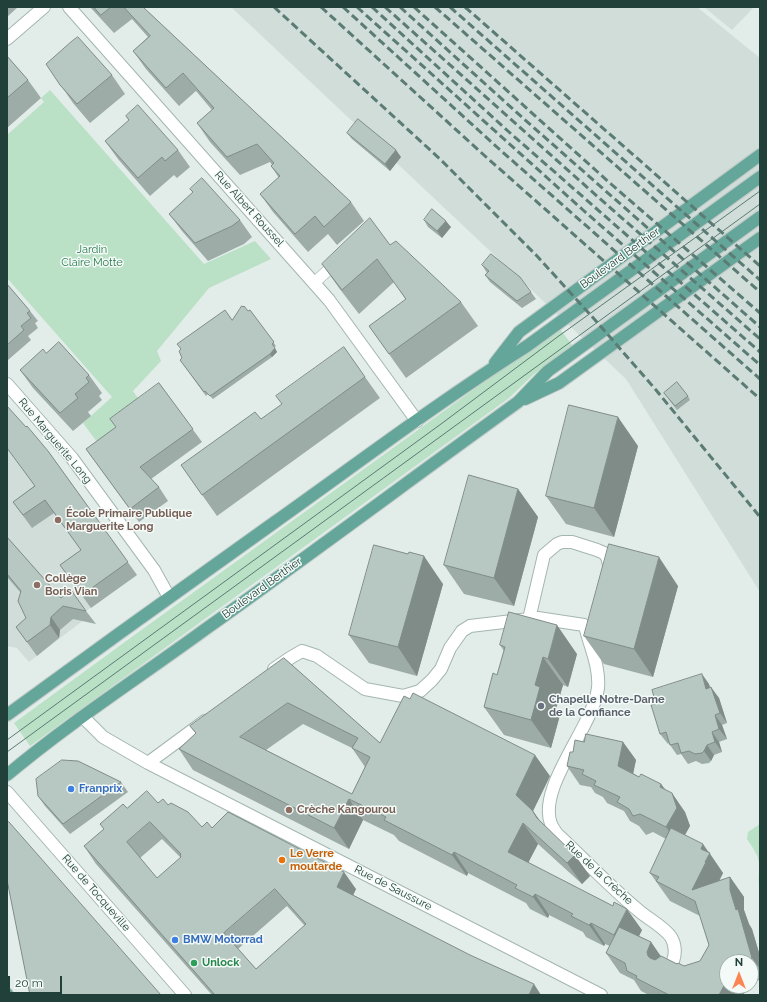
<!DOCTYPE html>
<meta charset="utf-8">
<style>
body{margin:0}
#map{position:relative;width:767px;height:1002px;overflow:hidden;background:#e2ede9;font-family:Raleway,sans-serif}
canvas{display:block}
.frame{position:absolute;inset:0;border:8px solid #214039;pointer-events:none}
.north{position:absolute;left:719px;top:954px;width:40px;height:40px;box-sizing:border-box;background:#f3faf7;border:1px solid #9fb0ab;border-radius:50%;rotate:0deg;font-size:11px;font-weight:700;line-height:16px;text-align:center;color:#214039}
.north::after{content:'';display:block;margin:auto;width:14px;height:18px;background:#fb8653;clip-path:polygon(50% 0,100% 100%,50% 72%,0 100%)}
.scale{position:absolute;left:8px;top:976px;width:54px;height:18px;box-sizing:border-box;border:2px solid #214039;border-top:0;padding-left:5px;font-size:12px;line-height:14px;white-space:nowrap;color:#214039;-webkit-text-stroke:3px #f3faf7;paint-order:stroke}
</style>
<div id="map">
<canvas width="767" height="1002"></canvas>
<div class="frame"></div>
<div class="north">N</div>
<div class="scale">20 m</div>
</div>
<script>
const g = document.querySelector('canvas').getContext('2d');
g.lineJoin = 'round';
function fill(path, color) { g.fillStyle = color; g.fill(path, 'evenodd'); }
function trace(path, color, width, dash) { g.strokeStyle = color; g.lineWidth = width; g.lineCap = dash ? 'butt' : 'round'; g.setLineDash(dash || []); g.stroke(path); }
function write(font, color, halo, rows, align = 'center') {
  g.font = font + ' Raleway,sans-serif'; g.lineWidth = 3; g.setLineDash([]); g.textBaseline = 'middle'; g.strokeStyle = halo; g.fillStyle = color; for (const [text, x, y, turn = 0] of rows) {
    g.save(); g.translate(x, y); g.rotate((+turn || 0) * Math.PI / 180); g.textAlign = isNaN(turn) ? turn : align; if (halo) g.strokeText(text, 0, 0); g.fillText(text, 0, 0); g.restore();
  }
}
fill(new Path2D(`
 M231,7H697L760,58V592L626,379Z
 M704,7H754L732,30Z
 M7,410L57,464L137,575L86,611L89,616L29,662L17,648L7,646Z`), '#d0ddd8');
fill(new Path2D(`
 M50,90L204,264L255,241L271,259L209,288L157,351L161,361L133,391L142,404L115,425L120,432L100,446L83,423L112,397L7,278V135L44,102L41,98Z
 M559,328L573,346L533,375L509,398L30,746L14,723C176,604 340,487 502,369L521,357Z
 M760,824V890C757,879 760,872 759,863C758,854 752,847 747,839L748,832Z`), '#bae0c6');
const pedestrian = new Path2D(`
 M314,283L337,262`);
const minor = new Path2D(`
 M69,7L329,300L417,421
 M7,39L44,7
 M7,384L72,458L154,570L169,597
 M529,619L544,555L557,544L562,542H572L597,550L604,553L607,557L611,571
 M585,626C590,647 600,667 598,688C593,727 537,787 551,824C552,827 555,831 557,834C584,859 610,887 638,910C648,919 663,926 671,937C678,949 674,962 668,972
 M274,669L290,658L302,651L317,656L365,689L403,696L420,691L432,680L441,669L450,648L462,631L470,626L538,618L584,625
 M83,717L103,737L148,763L601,995
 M148,763L205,721
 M7,792L185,995`);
const primary = new Path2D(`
 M495,363L519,332L760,155
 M525,399L559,383L760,238
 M7,715C96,650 185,586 275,522C358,463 440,401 527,346L760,177
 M7,775C70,722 140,677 207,628C311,554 414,477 518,402L548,371L760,217
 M7,994V995`);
trace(pedestrian, '#a4b6b1', 12);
trace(minor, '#a4b6b1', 14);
trace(primary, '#c1cac8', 14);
trace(pedestrian, '#fff', 11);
trace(minor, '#fff', 12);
trace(primary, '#64a699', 12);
trace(new Path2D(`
 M7,740L441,424L556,338L760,191
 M7,752L760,204`), '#5b7b75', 1);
trace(new Path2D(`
 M274,7L440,159L537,256L596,321L656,390L760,517
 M321,7L485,156L760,399
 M343,7L498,148L760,379
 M357,7L583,210L760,365
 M372,7L509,132L760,352
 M385,7L598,197L760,339
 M400,7L524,119L760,327
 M414,7L611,184L760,313
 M435,7L760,292
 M450,7L760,280
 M465,7L760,266`), '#5b7b75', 3, [8, 4]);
fill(new Path2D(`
 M7,7H18L7,17Z
 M90,7H143L351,202L364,221L337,245L328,234L308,252L273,212L260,194L279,178L271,166L272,165L270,162L240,175L210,142L197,123L212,110L196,91L179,106L146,69L133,51L148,37L132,19L114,33Z
 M7,56L28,80L41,98L7,128Z
 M46,64L112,75L125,94L90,123L73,103Z
 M126,116L178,150L190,167L177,178L174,175L150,196L118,159L105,141L129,121Z
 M347,133L401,157L390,171L352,139Z
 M190,189L240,220L252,237L244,244L208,261L182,231L169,214L193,193Z
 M424,220L451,227L442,238L428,227Z
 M390,245L461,302L478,326L406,378L369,326L406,300L394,282L359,314L339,288L322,264Z
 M482,265L531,292L536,299L522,308L490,282L485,275L487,273Z
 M7,284L30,311L38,321L35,323L38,328L28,336L31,340L8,360L7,359Z
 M250,310L276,346L274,347L277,352L272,357L213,399L208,394L206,396L180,360L232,320Z
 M46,353L89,375L102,393L99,396L102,400L88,412L91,416L73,431L33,388L20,370Z
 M365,377L380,398L217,516L181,465L261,419Z
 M159,383L202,442L151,479L159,487L168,501L139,522L86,449L116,427Z
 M664,393L688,396L690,400L677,410Z
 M638,446L614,537L566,524L546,496Z
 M48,451L137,575L91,608L60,565L81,550L54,513L32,528L13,502L34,486Z
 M518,489L538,517L514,606L464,594L444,565Z
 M7,537L61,598L86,611L96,624L73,619L60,630L59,638L37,656L16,627L26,618L21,593L7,577Z
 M408,554L443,584L417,676L369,663L349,635Z
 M678,586L653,677L604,664L584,636Z
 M500,645L577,654L568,687L563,685L556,709L560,715L551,748L504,735L484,707L497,675L504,651Z
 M284,658L380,743L550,776L533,811L540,821L590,876L582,884L538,844L528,862L642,930L639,936L651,942L660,956L677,964L684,966L700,961L709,945L700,916L670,901L650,873L666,839L653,832L646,835L639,826L630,821L624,811L607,803L603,797L595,793L591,787L580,785L567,766L573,752L584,742H623L636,760L633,773L639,777L661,784L665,789L685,812L690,826L685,835L709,852L723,873L719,881L730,877L744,897V910L749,924L752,929L760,956V980L751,982V962H727L748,986L743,995H648L647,994L641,991L634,980L620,973L606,953L610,946L605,944L604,946L586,937L583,932L549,915L548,918L530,909L526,903L468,873L467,876L399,841L394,835L363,820L349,849L193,770L179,749L196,734L190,726ZM303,724L352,748L365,767L352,794L266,750Z
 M709,684L710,688L719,698L727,723L722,725L727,739L719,742L722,752L714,755L711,761L709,763L702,764L696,761L688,764L681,754L677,755L670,745L669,743L668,744L660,734L656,704Z
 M121,782L128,792L70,834L45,806L38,796Z
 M158,803L168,805L202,827L212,828L356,889L353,895L541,995H212L96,864L84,846L104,829L100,824L127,808ZM162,839L181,858L157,878L140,858ZM287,906L305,926L256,969L238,949Z`), '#9daca7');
fill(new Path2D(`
 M396,150L401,157L390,171L385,164Z
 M446,221L451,227L442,238L437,231Z
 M275,348L277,352L272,357L270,354Z
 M618,417L638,446L614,537L594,508Z
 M518,489L538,517L514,606L494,578Z
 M424,556L443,584L417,676L398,647Z
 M659,557L678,586L653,677L634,649Z
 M51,617L60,630L59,638L50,625Z
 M557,625L577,654L568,687L548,659Z
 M543,657L563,685L556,709L560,715L551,748L531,720L535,685Z
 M702,674L709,684L713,699L706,689Z
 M711,687L719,698L727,723L720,713Z
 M715,715L722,725L727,739L719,729Z
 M712,732L719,742L722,752L715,742Z
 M623,742L636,760L631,784L618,766Z
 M707,745L714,755L711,761L704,751Z
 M535,755L550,776L533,811L547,831L516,795Z
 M661,784L674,803L660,787Z
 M672,793L685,812L690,826L679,845L666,827Z
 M349,799L363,820L349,849L334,828Z
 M523,823L538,844L523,873L508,852Z
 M703,844L723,873L719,881L692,890L701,849Z
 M454,852L468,873L467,876L452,855Z
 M575,855L590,876L582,884L567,863Z
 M344,872L356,889L349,904L337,887Z
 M730,877L744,897V910L749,924L752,929L760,956V969L752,958L730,890Z
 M535,894L549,915L548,918L533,897Z
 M627,909L642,930L629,956L614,935Z
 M591,923L605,944L604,946L589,925Z
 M651,942L665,962L661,972L648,956L647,952Z
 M727,980V986H748L743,995H719Z
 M534,984L541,995H529Z`), '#808c88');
const building = new Path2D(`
 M94,7H111L101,15Z
 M124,7H143L351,202L324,227L315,216L295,234L260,194L280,176L271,166L274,163L257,144L227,157L197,123L214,108L183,73L166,88L133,51L150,36Z
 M78,37L112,75L77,104L60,85L46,64L72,41Z
 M7,56L28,80L7,98Z
 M138,105L178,150L165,161L162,157L138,178L105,141L129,120L126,116Z
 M358,119L396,150L385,164L347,133Z
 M202,178L240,220L232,226L195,243L169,214L193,192L190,189Z
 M432,209L446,221L437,231L424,220Z
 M370,218L390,245L396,241L461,302L389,354L369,326L406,299L377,259L342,290L322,264Z
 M491,254L520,277L531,292L517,301L485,275L489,271L482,265Z
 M7,284L30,311L27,313L31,318L21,326L24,330L7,345Z
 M242,306L243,307L244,306L248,311L250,310L274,342L272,344L275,348L270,354L210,396L205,391L204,392L180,360L182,358L179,351L181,349L177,344L225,310L232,320Z
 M59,342L89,375L86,378L89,382L75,394L78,398L60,413L20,370L43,349L46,353Z
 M344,347L365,377L202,495L181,465L255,412L261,419L282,404L276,396Z
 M677,382L688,396L675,406L664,393Z
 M159,383L193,429L140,467L159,487L130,509L86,449L116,427L110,419Z
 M569,405L618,417L594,508L546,496Z
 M7,406L26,427L27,426L48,451L128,562L82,595L60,565L81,550L45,500L23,515L13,502L35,486L7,448Z
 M469,475L518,489L494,578L444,565Z
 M7,537L61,598L71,590L86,611L63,606L51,617L50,625L27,642L16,627L26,618L18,601L21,591L7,574Z
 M609,544L659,557L634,649L584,636Z
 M374,545L408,554L409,552L424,556L398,647L349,635Z
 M509,612L557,625L548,659L543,657L535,685L540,687L531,720L484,707L493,673L497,675L505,647L500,645Z
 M284,658L380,743L404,696L410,699L413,693L535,755L516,795L532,810L537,818L575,855L567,863L523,823L508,852L613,906L614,902L627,909L614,935L591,923L589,925L571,916L573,914L535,894L533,897L515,888L517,885L454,852L452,855L384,820L386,817L349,799L334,828L179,749L196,733L190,726ZM288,703L358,738L352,748L370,757L352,794L240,737Z
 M702,674L706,689L711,687L720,713L715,715L719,729L712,732L715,742L707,745L704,751L702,753L695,754L689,751L681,753L678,743L670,745L666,732L660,734L651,705L656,704L652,690Z
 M586,734L623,742L618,766L639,777L641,774L661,784L660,787L672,793L677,808L666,827L640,814L633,816L629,809L617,802L620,797L594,785L596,781L582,774L584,770L567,766L570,752H573L575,740L584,742Z
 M62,760L78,761L121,782L63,824L38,796L36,779Z
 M147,791L158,803L163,799L168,805L171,803L188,812L202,827L207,822L212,828L228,812L344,872L337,887L470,955L534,984L529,995H215L84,846L104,829L100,824L123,804L127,808ZM150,822L181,854L180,855L181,857L157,878L127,842ZM275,889L306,924L256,969L224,933Z
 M9,822L161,995H30L7,880V823Z
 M671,828L703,844L701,849L710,853L705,862H706L692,890L730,877V890L736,910L738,909L752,958L739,962H727V980L719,995H669L636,978L637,976L627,971L625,963L606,953L619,927L651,942L647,952L648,956L650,958L655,960L661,956L677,964L678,963L684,966L700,961L709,945L695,901L656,881L659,877L650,873Z`);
fill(building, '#b7c8c2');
trace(building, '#808c88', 1);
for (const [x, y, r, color] of [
 [58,520,4,"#8d6e63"],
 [37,585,4,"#8d6e63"],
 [541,706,4,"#6b7280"],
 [71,789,4,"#3f7fe0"],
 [289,810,4,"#8d6e63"],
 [282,860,4,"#e8710a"],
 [175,940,4,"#3f7fe0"],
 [194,963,4,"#2e9e5b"]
]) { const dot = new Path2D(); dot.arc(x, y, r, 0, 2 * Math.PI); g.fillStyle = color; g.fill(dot); trace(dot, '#f3faf7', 1.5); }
write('11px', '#214039', '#f3faf7', [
 ["Rue Albert Roussel",249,209,48],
 ["Boulevard Berthier",620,258,-36],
 ["Rue Marguerite Long",55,441,50],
 ["Boulevard Berthier",262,588,-36],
 ["Rue de la Crèche",599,873,43],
 ["Rue de Saussure",393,888,27],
 ["Rue de Tocqueville",96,893,49]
]);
write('11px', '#287a4c', '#f3faf7', [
 ["Jardin",92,250],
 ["Claire Motte",92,263]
]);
write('bold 11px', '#785e54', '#f3faf7', [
 ["École Primaire Publique",66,514],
 ["Marguerite Long",66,527],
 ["Collège",45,579],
 ["Boris Vian",45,592],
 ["Crèche Kangourou",297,810]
], 'left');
write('bold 11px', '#5b616d', '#f3faf7', [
 ["Chapelle Notre-Dame",549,700],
 ["de la Confiance",549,713]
], 'left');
write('bold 11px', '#366cbe', '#f3faf7', [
 ["Franprix",79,789],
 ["BMW Motorrad",183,940]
], 'left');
write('bold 11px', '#c56008', '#f3faf7', [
 ["Le Verre",290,854],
 ["moutarde",290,867]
], 'left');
write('bold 11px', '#27864d', '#f3faf7', [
 ["Unlock",202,963]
], 'left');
</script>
